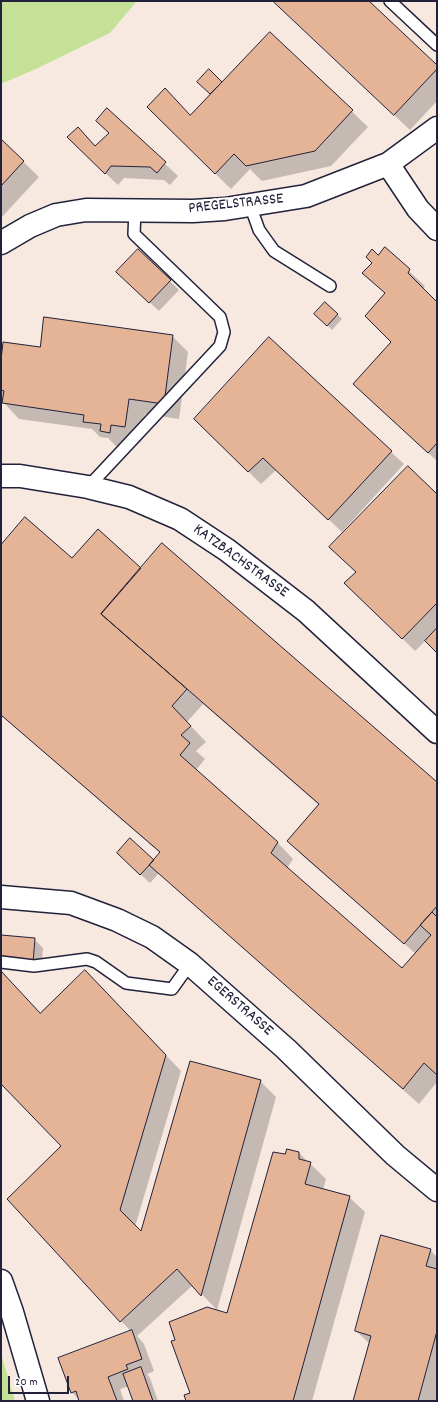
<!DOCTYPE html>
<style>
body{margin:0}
#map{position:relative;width:438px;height:1402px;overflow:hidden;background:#fff;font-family:Dekko,sans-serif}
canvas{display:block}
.frame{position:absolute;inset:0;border:2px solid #22223b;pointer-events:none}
.scale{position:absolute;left:8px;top:1376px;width:61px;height:18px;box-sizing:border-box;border:2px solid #22223b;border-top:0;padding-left:5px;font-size:12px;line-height:14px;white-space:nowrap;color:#22223b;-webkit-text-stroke:3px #fff;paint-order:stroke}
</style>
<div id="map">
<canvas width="438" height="1402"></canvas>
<div class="frame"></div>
<div class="scale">20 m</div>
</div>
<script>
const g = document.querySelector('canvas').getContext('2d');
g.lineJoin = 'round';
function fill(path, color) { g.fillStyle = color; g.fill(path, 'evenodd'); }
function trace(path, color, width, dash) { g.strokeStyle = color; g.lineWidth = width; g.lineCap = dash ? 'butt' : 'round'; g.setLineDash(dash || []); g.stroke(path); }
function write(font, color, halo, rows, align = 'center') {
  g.font = font + ' Dekko,sans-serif'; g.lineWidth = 4; g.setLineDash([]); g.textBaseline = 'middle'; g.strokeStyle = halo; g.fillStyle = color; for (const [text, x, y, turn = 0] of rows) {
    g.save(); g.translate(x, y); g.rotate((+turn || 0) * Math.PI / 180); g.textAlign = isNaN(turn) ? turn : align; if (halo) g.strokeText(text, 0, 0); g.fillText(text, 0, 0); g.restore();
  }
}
fill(new Path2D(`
 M137,1H437V1401H15L1,1353V84L36,69L110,33Z`), '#f7e8e0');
fill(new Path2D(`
 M1,1H137L110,33L36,69L1,84Z
 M1,1353L15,1401H1Z`), '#c5e198');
fill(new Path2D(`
 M273,1H367L437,66V101L410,130Z
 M270,33L368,127L331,166L262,181L250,169L231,189L148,107L190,116L211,94L199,82L222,83Z
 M107,110L178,176L170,185L164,180L124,178L118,185L81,150L95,147L110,133Z
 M1,140L39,177L1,218Z
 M385,249L425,286L423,289L437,303V461L370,400L393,342L386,294L364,273Z
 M126,281H170L179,290L159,311Z
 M325,303L342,319L332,330L320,318Z
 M172,336L188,352L179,419L145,414L141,442L126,440L125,448L117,447L108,438L100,437L92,429L19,419L4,403H1V363L41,348Z
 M196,419L391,452L404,464L342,532L276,470L261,484Z
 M437,495V652L426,640L415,651L359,596Z
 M1,546L72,559L141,569L437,783V1082L419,1104L159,873L150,883L127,862L154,861L160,853L1,715ZM203,704L319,805L288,841L304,857L416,954L402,970L287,868L293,859L278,843L196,770L205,759L196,751L206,742L187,722Z
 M1,936L34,939L43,948L41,971L1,968Z
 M1,973L41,1014L101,987L181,1071L135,1227L142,1233L260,1081L276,1097L217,1310L193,1285L137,1336L144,1344L154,1371L147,1374L150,1378L158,1401H134L129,1386L120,1389L124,1401H80L72,1392L131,1331L121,1321L62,1146L1,1083Z
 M299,1153L326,1179L323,1190L349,1197L365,1212L312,1401H187L228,1314L286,1155Z
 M430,1250L437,1257V1401H354L370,1344L356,1331Z`), '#0003');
const building = new Path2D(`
 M273,1H369L437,65V69L394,115Z
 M270,32L353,110L315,151L246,166L234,154L215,174L147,107L165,88L190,115Z
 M209,69L222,82L210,94L197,82Z
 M107,108L166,162L157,173L150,167L111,166L105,174L67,137L78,127L95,146L109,133L96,121Z
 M1,139L24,161L1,186Z
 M385,247L410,269L408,273L437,302V443L428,453L353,384L391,342L365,316L385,293L362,273L372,263L366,257L372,249L378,255Z
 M138,249L171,280L149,303L116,272Z
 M325,302L338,314L327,326L314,314Z
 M44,317L173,335L164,404L129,399L125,427L111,425L110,433L100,431L101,424L83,422L84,415L2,403L4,391L1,390V360L3,342L40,347Z
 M269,337L392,451L328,520L263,458L248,472L194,419Z
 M408,466L437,494V603L402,639L344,583L356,572L329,547Z
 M25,517L72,558L98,529L141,568L101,614L187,689L172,706L191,726L181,735L190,743L180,755L278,842L271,853L402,968L431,935L420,925L432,912L437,917V1075L424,1063L403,1089L149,865L160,852L1,715V545Z
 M162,543L437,782V906L404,944L287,841L319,804L101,614Z
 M437,628V653L425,641Z
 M130,838L154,860L140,875L117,853Z
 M1,935L35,938L33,963L1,960Z
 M85,970L166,1055L120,1210L141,1231L190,1061L261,1080L201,1296L177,1269L120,1322L7,1199L61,1146L1,1084V971L40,1013Z
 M287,1149L299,1152V1159L311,1162L305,1184L350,1196L293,1401H186L184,1395L190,1393L171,1341L175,1340L169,1322L207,1307L227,1313L273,1152L285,1154Z
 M381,1235L431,1249L426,1266L437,1269V1331L418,1401H353L371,1336L355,1331Z
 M132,1330L142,1359L126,1365L128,1369L108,1377L117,1401H79L76,1391L71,1393L58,1358Z
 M141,1367L153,1401H133L123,1374Z`);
fill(building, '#e5b496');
trace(building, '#22223b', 1);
const service = new Path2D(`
 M390,1L437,45
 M250,205L259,230L274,251L330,286
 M88,487L220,346L224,332L220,317L134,234L135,210
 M1,962L34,966L87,959L96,962L126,983L172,989L190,964`);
const minor = new Path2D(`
 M388,164L418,209L437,229
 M1,243L30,226L56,215L86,210L193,211L225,209L306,196L388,164L437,128
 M1,476H20L88,487L129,497L180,519L227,550L306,611L437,732
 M1,897L71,903L117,920L152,937L190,964L286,1049L395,1155L437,1190
 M1,1281L12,1312L38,1401`);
trace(service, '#22223b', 14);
trace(minor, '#22223b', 25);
trace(service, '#fff', 11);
trace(minor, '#fff', 22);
write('16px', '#22223b', '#fff', [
 ["PREGELSTRASSE",236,205,-6],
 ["KATZBACHSTRASSE",240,562,36],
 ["EGERSTRASSE",239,1007,41]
]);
</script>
